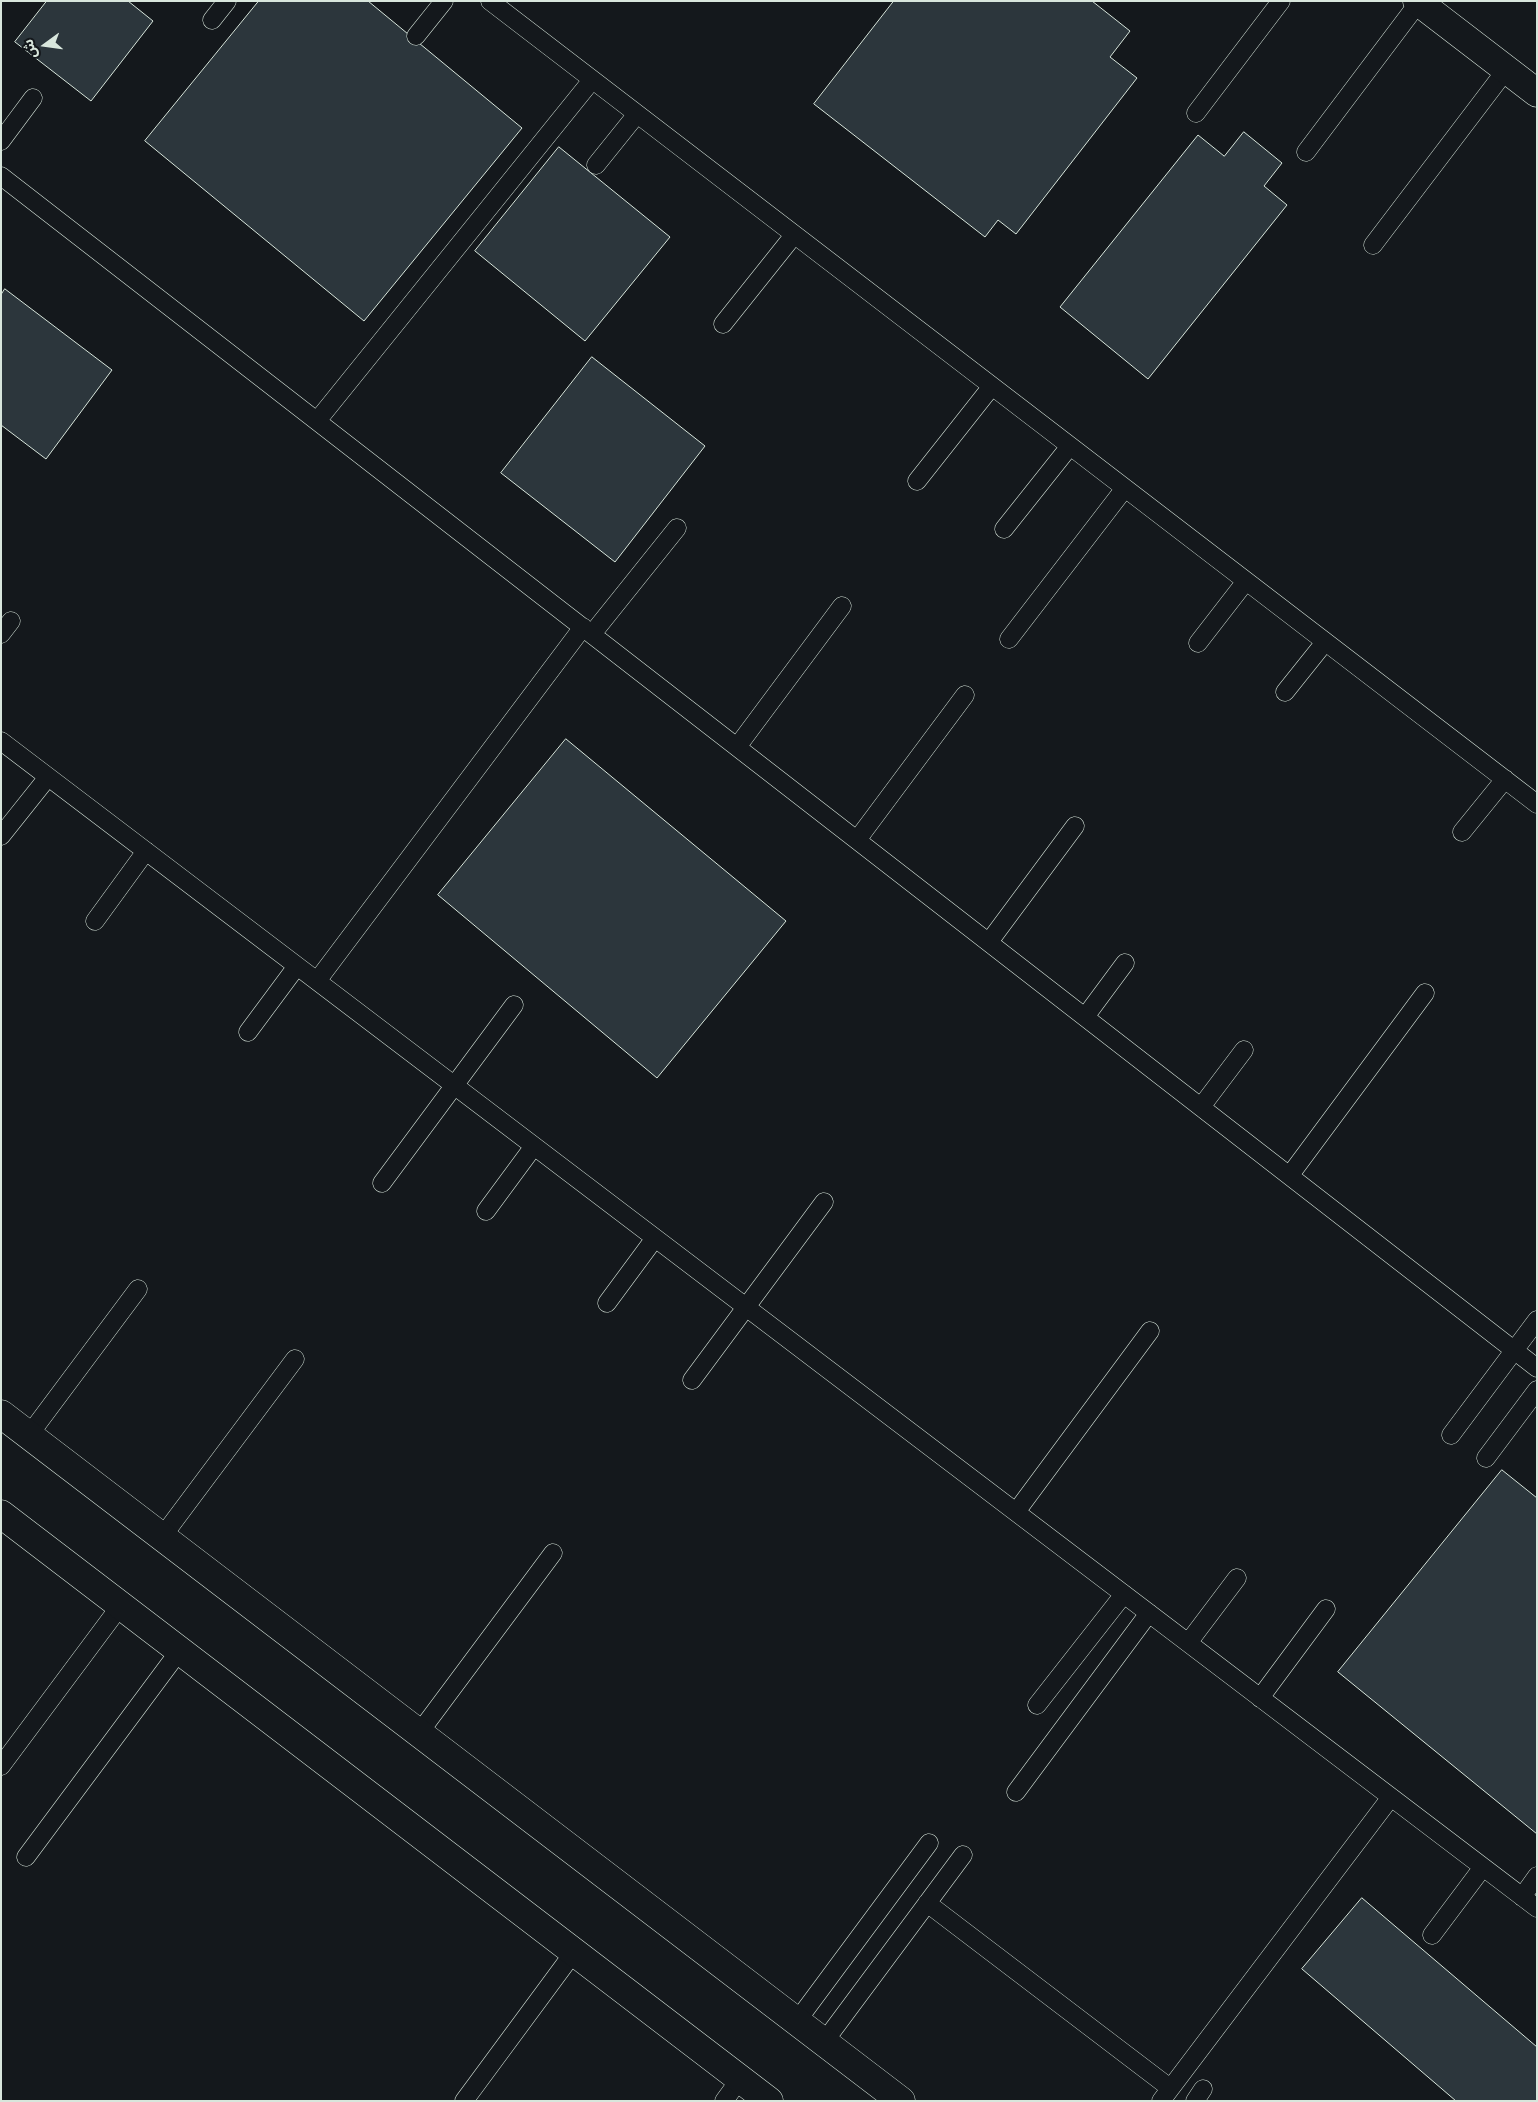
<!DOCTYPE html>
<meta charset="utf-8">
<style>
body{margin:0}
#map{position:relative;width:1538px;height:2102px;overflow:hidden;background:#14181c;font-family:"Fira Sans","Noto Sans Arabic",sans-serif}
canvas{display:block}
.frame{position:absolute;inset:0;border:2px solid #d8e6dc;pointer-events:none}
.north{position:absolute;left:20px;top:20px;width:50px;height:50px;-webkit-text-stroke:4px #14181c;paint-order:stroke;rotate:256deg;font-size:14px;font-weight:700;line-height:20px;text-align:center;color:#d8e6dc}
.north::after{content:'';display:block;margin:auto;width:18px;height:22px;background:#d8e6dc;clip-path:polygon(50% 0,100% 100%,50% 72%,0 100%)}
</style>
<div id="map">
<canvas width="1538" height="2102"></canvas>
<div class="frame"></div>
<div class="north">ش</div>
</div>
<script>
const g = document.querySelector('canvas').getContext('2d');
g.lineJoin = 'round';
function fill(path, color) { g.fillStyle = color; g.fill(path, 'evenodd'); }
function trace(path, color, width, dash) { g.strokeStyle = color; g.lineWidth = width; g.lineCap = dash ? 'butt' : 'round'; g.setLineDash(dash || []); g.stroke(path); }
const building = new Path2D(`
 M47,1H128L153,21L91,101L15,42Z
 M259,1H368L522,128L364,321L145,141Z
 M894,1H1092L1130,31L1110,57L1137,78L1016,234L998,220L985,237L814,104Z
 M1244,132L1282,163L1264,186L1287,205L1148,379L1060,307L1198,135L1224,156Z
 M559,147L670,237L585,341L475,251Z
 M5,289L112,370L46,459L1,425V295Z
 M592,357L705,446L615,562L501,473Z
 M566,739L786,921L657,1078L438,895Z
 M1502,1470L1537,1498V1834L1338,1672Z
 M1362,1898L1537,2047V2101H1456L1302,1969Z`);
fill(building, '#2c363c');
trace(building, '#d8e6dc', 1);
const lane = new Path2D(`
 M490,1L1537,804
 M212,20L227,1
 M416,36L444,1
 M1196,113L1281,1
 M1,141L33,98
 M1306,152L1419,2
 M596,165L637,114
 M1,176L1537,1368
 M1373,245L1506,70
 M723,324L794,235
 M317,421L592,80
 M917,481L992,386
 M1004,529L1070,446
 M1,634L11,621
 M592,634L677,528
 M1009,639L1125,488
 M1198,643L1246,581
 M1285,692L1325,642
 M1,741L1537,1908
 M737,747L842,606
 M1462,832L1505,779
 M1,836L48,777
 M857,840L965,695
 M95,921L146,851
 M989,942L1075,826
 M317,981L583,627
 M1085,1017L1125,963
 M248,1032L297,966
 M1201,1107L1244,1050
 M1290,1175L1425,993
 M382,1183L514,1005
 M486,1211L534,1146
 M607,1303L655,1238
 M692,1380L824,1202
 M29,1435L138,1289
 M1451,1435L1537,1320
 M1486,1458L1537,1390
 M1016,1512L1150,1331
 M162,1537L295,1359
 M1188,1643L1237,1578
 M1260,1698L1326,1609
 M1037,1705L1124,1594
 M419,1733L553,1553
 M1,1766L121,1605
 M1016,1792L1149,1613
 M26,1857L180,1650
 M1522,1897L1537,1876
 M927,1903L1170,2088
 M1432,1935L1483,1867
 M797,2021L929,1843
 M824,2042L963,1855
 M464,2101L574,1952
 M724,2101L740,2079
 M1161,2101L1391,1797
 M1195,2101L1203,2089`);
const secondary = new Path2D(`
 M1417,1L1537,93
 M1,1414L901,2101
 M1,1514L769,2101`);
trace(lane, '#d8e6dc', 19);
trace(secondary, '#d8e6dc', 29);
trace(lane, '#14181c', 18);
trace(secondary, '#14181c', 28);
</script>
